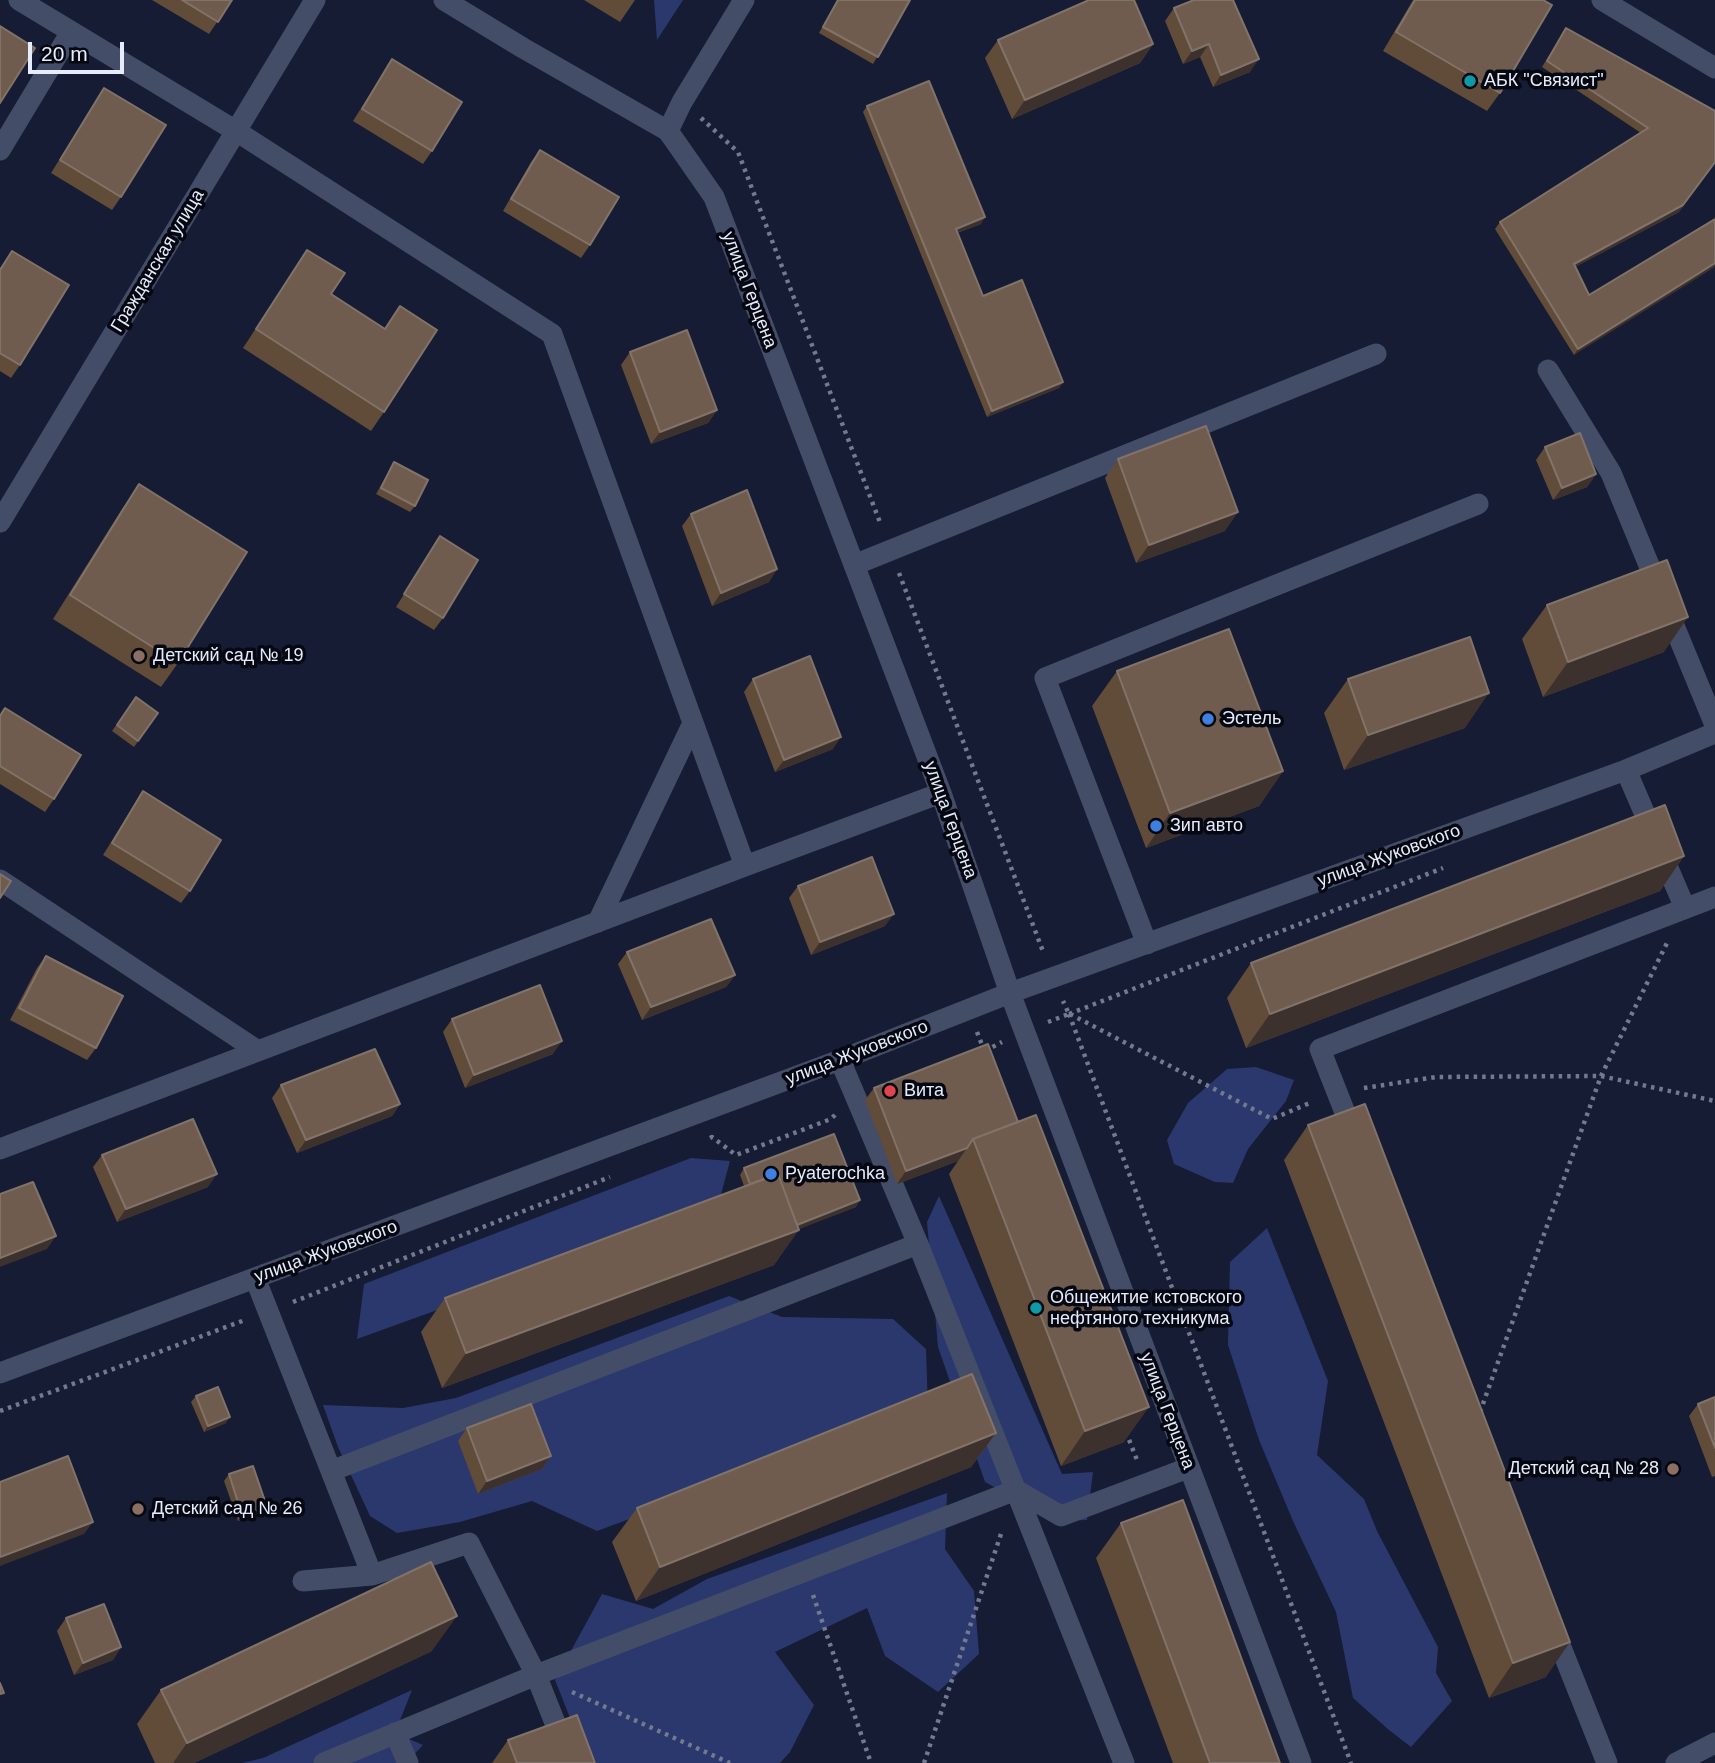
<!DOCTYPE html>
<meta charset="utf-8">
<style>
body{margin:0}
#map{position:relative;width:1715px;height:1763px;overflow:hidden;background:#151c34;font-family:Arial,sans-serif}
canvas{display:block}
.scale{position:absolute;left:28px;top:42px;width:96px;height:32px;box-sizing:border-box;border:4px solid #e6ecfc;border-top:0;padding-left:9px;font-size:21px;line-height:24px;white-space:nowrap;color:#e6ecfc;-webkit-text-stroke:5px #050711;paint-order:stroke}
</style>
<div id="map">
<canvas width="1715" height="1763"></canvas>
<div class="scale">20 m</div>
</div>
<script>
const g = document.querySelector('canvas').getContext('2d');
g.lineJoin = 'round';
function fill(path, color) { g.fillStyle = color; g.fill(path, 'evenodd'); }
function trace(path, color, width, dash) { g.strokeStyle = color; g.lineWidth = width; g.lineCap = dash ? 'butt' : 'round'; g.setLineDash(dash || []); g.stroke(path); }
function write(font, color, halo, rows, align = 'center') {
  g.font = font + ' Arial,sans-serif'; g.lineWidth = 7; g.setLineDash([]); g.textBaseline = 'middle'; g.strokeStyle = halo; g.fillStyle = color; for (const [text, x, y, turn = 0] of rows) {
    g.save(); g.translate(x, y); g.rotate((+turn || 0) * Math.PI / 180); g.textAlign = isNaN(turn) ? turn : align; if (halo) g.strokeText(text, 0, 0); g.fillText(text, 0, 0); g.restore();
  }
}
fill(new Path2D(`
 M654,0H683L657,40Z
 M1256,1067L1294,1080L1286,1101L1248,1149L1233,1183L1215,1182L1174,1164L1167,1140L1188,1103L1227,1069Z
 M691,1158L730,1161L717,1209L357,1339L364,1284Z
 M939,1196L1062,1474L1093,1472L1087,1520L1056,1521L985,1482L938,1347L927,1222Z
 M1267,1228L1328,1381L1317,1455L1364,1499L1377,1531L1438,1647L1436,1673L1452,1701L1411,1747L1389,1730L1353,1698L1336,1612L1293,1521L1259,1440L1228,1345L1230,1262Z
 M729,1296L782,1317L893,1319L926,1349L928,1409L597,1531L532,1501L460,1522L397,1533L370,1516L338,1447L323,1405L403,1408L456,1398Z
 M947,1493L945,1549L974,1591L979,1654L938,1692L885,1656L867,1608L775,1652L814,1705L790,1752L780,1763H588L555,1680L602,1594L653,1609L707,1579Z
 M412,1690L395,1733L423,1745L406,1763H242L263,1758Z`), '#2b386d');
trace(new Path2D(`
 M701,118L738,152L881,525
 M899,573L1044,954
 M1069,1014L1351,1763
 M1069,1014L1443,868
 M1070,1014L1272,1119L1312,1102
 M1048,1022L1069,1014L1063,1001
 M977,1032L984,1050
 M985,1051L1002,1042
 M1364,1088L1436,1077L1601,1076L1715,1101
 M710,1138L712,1137L736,1155L831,1119L836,1114
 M293,1302L610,1177
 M0,1411L245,1320
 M1480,1412L1601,1076L1667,943
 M1126,1432L1137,1460
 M813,1595L871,1763
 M572,1692L730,1763
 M924,1763L1002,1531`), '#737a8e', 4.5, [3.5, 5]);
trace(new Path2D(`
 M19,0L236,131L552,334L745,866
 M444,0L523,48L668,131L714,197L941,793L1010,993L1301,1763
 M1602,0L1715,68
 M668,131L682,102L744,0
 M0,150L71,32
 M1548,370L1611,473L1715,725
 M0,522L315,0
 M854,565L1376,354
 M1626,770L1685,908
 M0,880L258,1051
 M598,922L693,723
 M1147,944L1045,678L1478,504
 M840,1060L918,1244L1124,1763
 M1355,1138L1320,1049L1715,897
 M0,1149L745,866L941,793
 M255,1278L372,1575
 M0,1373L840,1060L1010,993L1626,770L1715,733
 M331,1471L918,1244
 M303,1581L372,1575L469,1543L536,1675L571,1763
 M1552,1625L1607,1763
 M395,1733L408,1763
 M324,1763L536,1675L1016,1490L1061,1516L1188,1468
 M1676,1763L1715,1743`), '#444d68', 21);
fill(new Path2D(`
 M152,0H232L209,34Z
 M584,0H635L620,22Z
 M837,0H910L873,64L819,33Z
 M1413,0H1543L1500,93L1487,111L1383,51Z
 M1174,8L1250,72L1213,87L1200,57L1183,64L1165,21Z
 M1566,28L1715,162L1679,212L1575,267L1589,295L1715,219L1574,355L1495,229L1500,222L1641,133L1542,67Z
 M998,40L1153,44L1140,63L1012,119L985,58Z
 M392,59L432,151L423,164L353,121Z
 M104,88L121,197L112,210L51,173Z
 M867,106L981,224L957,233L983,296L1063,382L1059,388L987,417L863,112Z
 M540,150L590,245L581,258L503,211L531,162Z
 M307,250L331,294L384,329L400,306L384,412L371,431L243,348Z
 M12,251L20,365L11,378L0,371V268Z
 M630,352L717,410L708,423L651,444L621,365Z
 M1545,447L1596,474L1587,487L1553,500L1536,460Z
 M1118,459L1225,531L1136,563L1105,478Z
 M394,462L415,506L410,512L376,494Z
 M139,484L178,663L161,687L53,619L122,509Z
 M691,514L777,569L769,582L712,606L682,526Z
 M440,536L443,618L434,630L396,607Z
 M1547,605L1664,652L1543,697L1522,639Z
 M1117,671L1283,771L1259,806L1146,848L1092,706Z
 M753,679L833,749L775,772L744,692Z
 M1348,679L1465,728L1344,770L1324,713Z
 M136,697L158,713L134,747L112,731Z
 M0,715L54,799L45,812L0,784Z
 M143,791L190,891L181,903L103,855Z
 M1684,856L1660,891L1246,1048L1227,998L1251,963Z
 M798,886L885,926L811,955L789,898Z
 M627,952L735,975L726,987L642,1020L618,964Z
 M46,956L96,1048L87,1060L10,1020L37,968Z
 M452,1019L553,1054L465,1088L443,1032Z
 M988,1044L1124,1442L1061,1466L949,1174L958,1161L897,1184L865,1100L874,1088Z
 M281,1085L400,1104L392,1116L297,1153L272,1098Z
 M1308,1125L1546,1677L1489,1698L1284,1160Z
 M102,1155L208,1187L117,1222L93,1167Z
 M744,1168L856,1207L798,1229L774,1265L442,1388L421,1332L445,1298L744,1186L740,1175Z
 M196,1396L226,1423L204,1432L191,1402Z
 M1715,1397V1476L1712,1477L1689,1416L1698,1404Z
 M467,1428L551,1456L542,1469L478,1494L458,1441Z
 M996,1433L971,1467L636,1601L612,1542L637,1508Z
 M229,1474L267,1507L262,1513L238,1521L224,1481Z
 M1121,1523L1280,1763H1173L1096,1558Z
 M66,1618L121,1647L113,1660L74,1675L57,1631Z
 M432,1651L194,1763H155L137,1724L161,1690Z
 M508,1740L595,1763H492Z`), '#614b39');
fill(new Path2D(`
 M1153,44L1140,63L1012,119L1025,100Z
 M1209,44L1200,57L1183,64L1192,51Z
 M1259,59L1250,72L1213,87L1221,75Z
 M1715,162L1679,212L1569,270L1574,264Z
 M985,217L981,224L951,235L956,229Z
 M1715,263V267L1574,355L1578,349Z
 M1063,382L1059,388L987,417L992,411Z
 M717,410L708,423L651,444L660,432Z
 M1596,474L1587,487L1553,500L1562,488Z
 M1238,512L1225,531L1136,563L1149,545Z
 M777,569L769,582L712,606L721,593Z
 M1688,617L1664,652L1543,697L1568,662Z
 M1489,693L1465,728L1344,770L1368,735Z
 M841,737L833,749L775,772L784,760Z
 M1283,771L1259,806L1146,848L1170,813Z
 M1684,856L1660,891L1246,1048L1270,1014Z
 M894,914L885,926L811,955L820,942Z
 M735,975L726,987L642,1020L651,1007Z
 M562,1041L553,1054L465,1088L474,1075Z
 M400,1104L392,1116L297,1153L306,1140Z
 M967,1148L958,1161L897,1184L906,1171Z
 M217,1174L208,1187L117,1222L126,1209Z
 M860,1200L856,1207L766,1242L770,1235Z
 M799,1230L774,1265L442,1388L466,1353Z
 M56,1236L47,1249L0,1267V1258Z
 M1149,1407L1124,1442L1061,1466L1085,1431Z
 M230,1417L226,1423L204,1432L208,1426Z
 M996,1433L971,1467L636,1601L660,1567Z
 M551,1456L542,1469L478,1494L487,1481Z
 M267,1507L262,1513L238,1521L242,1515Z
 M93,1522L84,1534L0,1566V1557Z
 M457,1616L432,1651L194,1763H173L187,1743Z
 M1570,1642L1546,1677L1489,1698L1513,1663Z
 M121,1647L113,1660L74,1675L83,1663Z`), '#3d312e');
const building = new Path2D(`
 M182,0H232L218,22Z
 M838,0H910L878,57L823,27Z
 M1089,0H1134L1153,44L1025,100L998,40Z
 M1194,0H1233L1259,59L1221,75L1209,44L1192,51L1174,8Z
 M1415,0H1543L1552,5L1500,93L1396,32Z
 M0,26L35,48L0,103Z
 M1566,28L1715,111V162L1683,205L1574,264L1589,295L1715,219V263L1578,349L1500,222L1648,128L1547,61Z
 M392,59L462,102L432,151L362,109Z
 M929,81L985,217L956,229L983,296L1022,280L1063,382L992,411L867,106Z
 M104,88L166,125L121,197L60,160Z
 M540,150L619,197L590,245L511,199Z
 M307,250L345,273L331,294L385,329L400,306L437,330L384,412L256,329Z
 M12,251L69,285L20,365L0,353V270Z
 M687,330L717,410L660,432L630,352Z
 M1206,426L1238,512L1149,545L1118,459Z
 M1580,433L1596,474L1562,488L1545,447Z
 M394,462L428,480L415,506L381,488Z
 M139,484L247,552L178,663L70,595Z
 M747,490L777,569L721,593L691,514Z
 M440,536L478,560L443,618L404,594Z
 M1667,560L1688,617L1568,662L1547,605Z
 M1229,629L1283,771L1170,813L1117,671Z
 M1470,637L1489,693L1368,735L1348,679Z
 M810,656L841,737L784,760L753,679Z
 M136,697L158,713L138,741L117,725Z
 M5,708L81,755L54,799L0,766V716Z
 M143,791L221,840L190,891L112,843Z
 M1665,805L1684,856L1270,1014L1251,963Z
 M872,857L894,914L820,942L798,886Z
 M0,874L11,881L0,898Z
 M711,919L735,975L651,1007L627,952Z
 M46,956L123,996L96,1048L19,1008Z
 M540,985L562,1041L474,1075L452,1019Z
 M988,1044L1018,1122L973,1139L967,1148L906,1171L874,1088Z
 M375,1049L400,1104L306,1140L281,1085Z
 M1365,1104L1570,1642L1513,1663L1308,1125Z
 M1036,1115L1149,1407L1085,1431L973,1139Z
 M193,1119L217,1174L126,1209L102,1155Z
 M834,1134L860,1200L797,1225L778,1174L750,1184L744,1168Z
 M778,1174L799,1230L466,1353L445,1298Z
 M33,1182L56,1236L0,1258V1194Z
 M972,1374L996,1433L660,1567L637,1508Z
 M218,1387L230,1417L208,1426L196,1396Z
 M1715,1397V1448L1698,1404Z
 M531,1404L551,1456L487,1481L467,1428Z
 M68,1456L93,1522L0,1557V1482Z
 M253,1466L267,1507L242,1515L229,1474Z
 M1183,1500L1280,1763H1210L1121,1523Z
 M431,1562L457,1616L187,1743L161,1690Z
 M104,1604L121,1647L83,1663L66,1618Z
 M0,1683L4,1693L0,1694Z
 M577,1715L595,1763H517L508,1740Z`);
fill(building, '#6f5c4e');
trace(building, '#827369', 2);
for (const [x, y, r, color] of [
 [1470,81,7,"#0f9aa8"],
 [139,656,7,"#8d6e63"],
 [1208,719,7,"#3f7fe0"],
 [1156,826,7,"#3f7fe0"],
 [890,1091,7,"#e0444e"],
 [771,1174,7,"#3f7fe0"],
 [1036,1308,7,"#0f9aa8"],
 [1673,1469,7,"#8d6e63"],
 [138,1509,7,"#8d6e63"]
]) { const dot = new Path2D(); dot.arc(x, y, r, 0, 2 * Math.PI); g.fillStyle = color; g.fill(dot); trace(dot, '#050711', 2.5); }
write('18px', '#e6ecfc', '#050711', [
 ["АБК \"Связист\"",1484,81],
 ["Детский сад № 19",153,656],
 ["Эстель",1222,719],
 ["Зип авто",1170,826],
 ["Вита",904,1091],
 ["Pyaterochka",785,1174],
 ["Общежитие кстовского",1050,1298],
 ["нефтяного техникума",1050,1319],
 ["Детский сад № 28",1659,1469,"right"],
 ["Детский сад № 26",152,1509]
], 'left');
write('18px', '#e6ecfc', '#050711', [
 ["Гражданская улица",158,261,-59],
 ["улица Герцена",749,290,69],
 ["улица Герцена",950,820,70],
 ["улица Жуковского",1389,856,-20],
 ["улица Жуковского",857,1053,-21],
 ["улица Жуковского",326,1252,-20],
 ["улица Герцена",1167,1411,69]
]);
</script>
